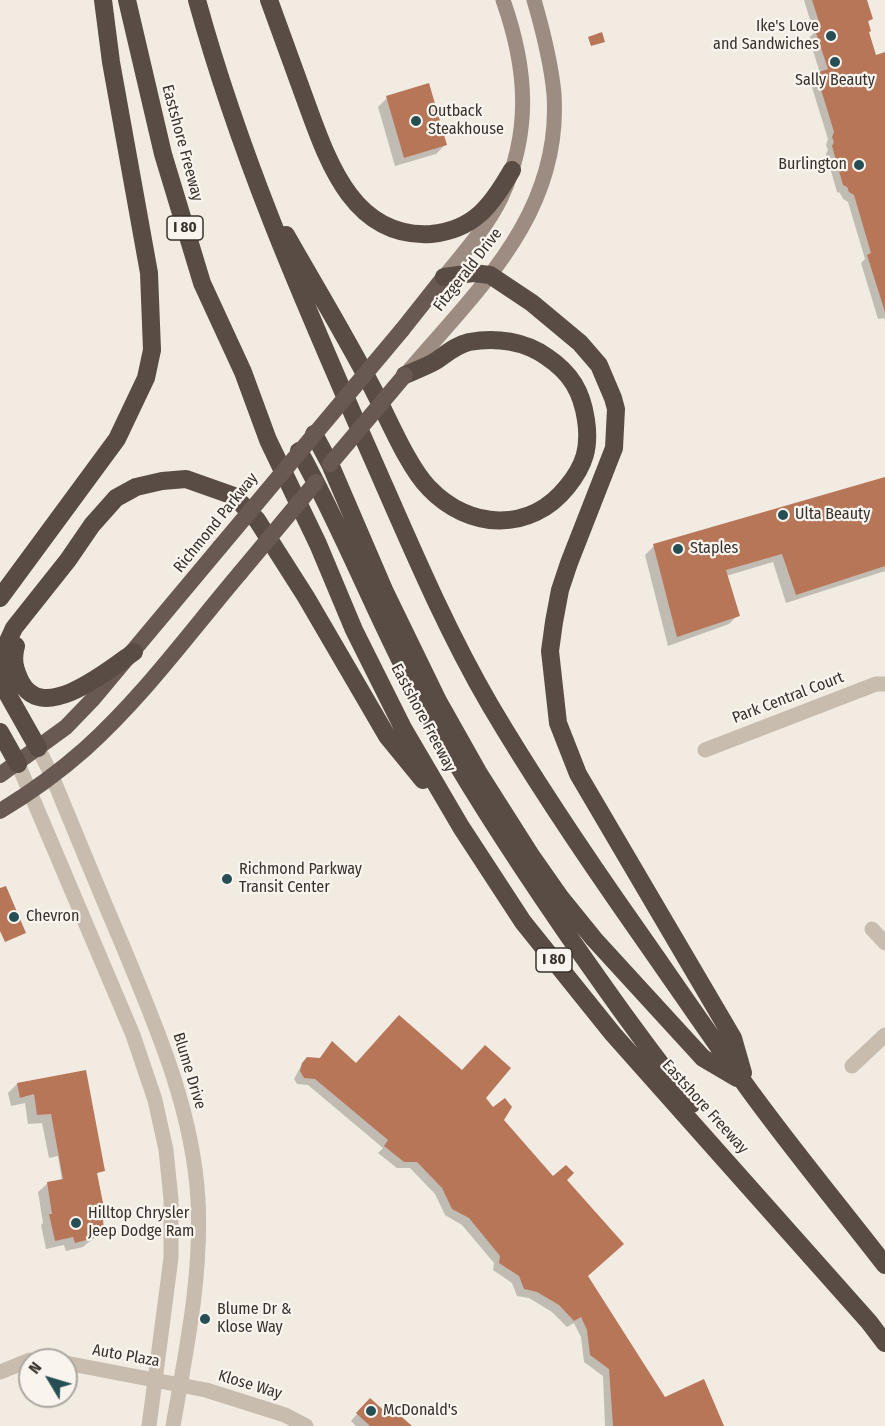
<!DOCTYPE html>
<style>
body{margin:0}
#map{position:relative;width:885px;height:1426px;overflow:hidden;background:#f1ebe2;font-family:"Fira Sans Condensed",sans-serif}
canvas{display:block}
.north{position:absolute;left:18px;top:1348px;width:60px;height:60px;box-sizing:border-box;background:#f9f5ee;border:2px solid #aca7a0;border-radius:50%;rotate:308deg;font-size:16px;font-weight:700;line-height:24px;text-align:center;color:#38312c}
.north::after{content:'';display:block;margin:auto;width:21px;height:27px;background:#264f55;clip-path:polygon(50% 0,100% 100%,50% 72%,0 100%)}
</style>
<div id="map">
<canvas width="885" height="1426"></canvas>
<div class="north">N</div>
</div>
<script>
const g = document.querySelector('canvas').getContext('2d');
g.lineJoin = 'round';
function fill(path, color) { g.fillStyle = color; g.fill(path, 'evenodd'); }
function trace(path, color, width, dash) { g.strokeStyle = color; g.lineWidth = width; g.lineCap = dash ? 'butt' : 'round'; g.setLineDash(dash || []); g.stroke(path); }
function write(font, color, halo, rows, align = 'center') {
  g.font = font + ' "Fira Sans Condensed",sans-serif'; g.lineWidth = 4.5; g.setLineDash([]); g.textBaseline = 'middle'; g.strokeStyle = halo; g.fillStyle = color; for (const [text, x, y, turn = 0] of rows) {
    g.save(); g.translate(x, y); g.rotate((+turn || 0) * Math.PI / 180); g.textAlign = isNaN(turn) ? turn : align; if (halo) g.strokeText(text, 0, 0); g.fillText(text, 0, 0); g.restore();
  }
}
fill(new Path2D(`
 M804,0H865L871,19L867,23L868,33L875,56L885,53V321L884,318L878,319L861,263L865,259L848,202L843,199L840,193L837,192L826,154L828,150L826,145L828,139L810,81L820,73L809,38L814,33Z
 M387,98L445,145L436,154L395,166L378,107Z
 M885,479V571L786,603L773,562L726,576L738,615L729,624L668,646L645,555L654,546Z
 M332,1043L356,1064L484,1098L553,1178L566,1180L586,1276L664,1399L722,1426H605L603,1376L584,1362L581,1337L574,1323L567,1327L552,1312L529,1298L517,1296L512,1283L493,1270L494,1263L462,1225L445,1215L435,1194L410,1168H397L378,1153L383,1148L308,1085L297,1084L294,1079L301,1066L308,1059H319Z
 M84,1072L103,1171L96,1173L103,1230L83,1247L66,1251L64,1245L46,1249L41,1225L43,1223L38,1192L48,1183L62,1181L58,1156L49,1158L42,1123L28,1124L25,1103L11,1106L8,1093L17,1084Z
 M363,1407L410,1426H356L351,1421Z`), '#0003');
fill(new Path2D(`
 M812,0H867L873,19L868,21L871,31L869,32L876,55L885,52V312L867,255L871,253L854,195L849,192L847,187L843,185L832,146L834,142L832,137L834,132L816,73L828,69L815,30L821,28Z
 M602,32L605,42L591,46L588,37Z
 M429,83L447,145L404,158L386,96Z
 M885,477V566L796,595L782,554L726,570L740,616L677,637L653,544Z
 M6,886L26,933L5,942L0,931V888Z
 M399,1015L462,1070L485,1045L511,1068L486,1098L493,1107L505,1098L512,1107L504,1120L553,1176L566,1165L574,1173L567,1180L624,1244L588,1276L665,1397L704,1379L724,1426H613L609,1369L590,1355L587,1330L581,1317L574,1321L559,1305L537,1292L524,1289L519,1276L499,1263L500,1256L469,1218L452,1209L442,1188L417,1162H404L384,1146L388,1140L315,1079L304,1078L300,1071L302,1063L307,1057L320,1058L332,1041L356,1063Z
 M86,1070L105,1171L97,1173L106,1218L103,1219L104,1231L94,1234V1238L75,1243L73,1237L55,1241L49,1214H52L47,1182L63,1179L51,1114L37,1115L34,1094L20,1098L17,1083Z
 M370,1398L389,1415L394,1410L412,1426H370L356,1413Z`), '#b87659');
trace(new Path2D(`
 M705,750L876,684H885
 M872,929L885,943
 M852,1066L885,1035
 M66,1363L206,1390L285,1415L306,1426
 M0,1372L30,1360`), '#c8bcaf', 15);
trace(new Path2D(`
 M38,748L52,776C75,832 98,888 122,944C156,1026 193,1110 198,1200C202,1276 186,1351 173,1426
 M18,764L133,1035L155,1100L166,1150L171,1199V1258L149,1426`), '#c8bcaf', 15);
trace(new Path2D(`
 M444,277C464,252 487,227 501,198C532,131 527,68 503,0
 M405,375C476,291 562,215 554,94C551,62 543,31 534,0`), '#9c8c81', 15);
trace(new Path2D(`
 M402,330L444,277
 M0,775L66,727L92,700L220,547
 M0,811C30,793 59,772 85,749C143,697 190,632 240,573`), '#685a52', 16);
trace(new Path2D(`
 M127,0L163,154L202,283L243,372L268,440L318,544L354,630L403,728L461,827L523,922L613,1034L869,1322L885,1343
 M197,0C239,153 299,291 362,435C403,527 440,619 490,705C536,783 586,857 638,931C673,981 707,1031 742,1080C787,1143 837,1203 885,1265
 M269,0C281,33 293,66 305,99C327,159 352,239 431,234C474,230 492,205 512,170
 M286,235C315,286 346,337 373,389C387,416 408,467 429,488C469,530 530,533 567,487C585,465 590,447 586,420C582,392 571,373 547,357C525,341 496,337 469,342C456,345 445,355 434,362C425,367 414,371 405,375
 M444,277L473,273L490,275L532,303L580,343L599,365L613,398L616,409L614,448L569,563L560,590L554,622L550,651L558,723L578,774L733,1038L743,1073
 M314,434L330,464L385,592L438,701L478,772L532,857L560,897L594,939L703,1058L737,1078
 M299,451C346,535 380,627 427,712C468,787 515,858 563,928C605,988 646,1047 692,1104
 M0,598L117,439L146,378L152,350L149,273L111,62L103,0
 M16,646C12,660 15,670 21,682C43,725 110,669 134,652
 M0,732L18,764
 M38,748L7,693L2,671L4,650L14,628L68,560L92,525L116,498L136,487L162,481L186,479L234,496L257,520L306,597L387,736L423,780`), '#584c44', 18);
trace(new Path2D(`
 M330,464L405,375
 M220,547L402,330
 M240,573L316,482`), '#685a52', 16);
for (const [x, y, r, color] of [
 [831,36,6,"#264f55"],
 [835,62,6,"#264f55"],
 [416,121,6,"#264f55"],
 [859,165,6,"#264f55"],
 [783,515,6,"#264f55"],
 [678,549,6,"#264f55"],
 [227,879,6,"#264f55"],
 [14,917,6,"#264f55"],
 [76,1223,6,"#264f55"],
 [205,1319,6,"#264f55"],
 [371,1411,6,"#264f55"]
]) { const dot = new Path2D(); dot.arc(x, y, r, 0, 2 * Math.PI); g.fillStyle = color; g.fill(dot); trace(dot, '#f9f5ee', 2); }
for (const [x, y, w] of [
 [185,228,36],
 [554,960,36]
]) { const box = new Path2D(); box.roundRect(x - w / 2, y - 12, w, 24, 4.5); g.fillStyle = '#f9f5ee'; g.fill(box); trace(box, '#38312c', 1.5); }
write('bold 15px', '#38312c', null, [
 ["I 80",185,228],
 ["I 80",554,960]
]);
write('16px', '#38312c', '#f9f5ee', [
 ["Ike's Love",819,27,"right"],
 ["and Sandwiches",819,45,"right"],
 ["Sally Beauty",835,81,"center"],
 ["Outback",428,112],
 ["Steakhouse",428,130],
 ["Burlington",847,165,"right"],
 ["Ulta Beauty",795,515],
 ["Staples",690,549],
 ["Richmond Parkway",239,870],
 ["Transit Center",239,888],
 ["Chevron",26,917],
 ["Hilltop Chrysler",88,1214],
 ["Jeep Dodge Ram",88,1232],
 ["Blume Dr &",217,1310],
 ["Klose Way",217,1328],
 ["McDonald's",383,1411]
], 'left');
write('16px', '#38312c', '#f9f5ee', [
 ["Eastshore Freeway",182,143,75],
 ["Fitzgerald Drive",468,270,-52],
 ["Richmond Parkway",216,523,-51],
 ["Park Central Court",788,698,-21],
 ["Eastshore Freeway",423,718,62],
 ["Blume Drive",189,1071,73],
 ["Eastshore Freeway",705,1107,48],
 ["Auto Plaza",126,1356,10],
 ["Klose Way",250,1385,17]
]);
</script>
